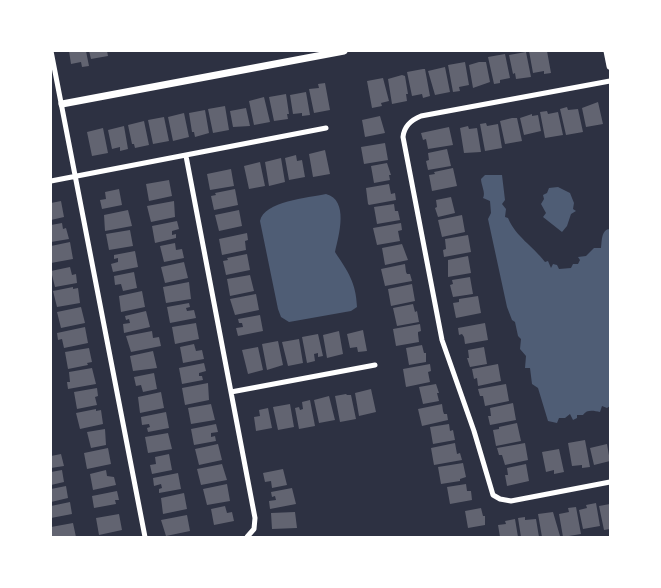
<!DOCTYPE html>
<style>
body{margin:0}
#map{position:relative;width:661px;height:588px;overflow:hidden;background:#2d3142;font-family:"Open Sans",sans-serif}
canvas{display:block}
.frame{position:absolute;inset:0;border:52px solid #fff;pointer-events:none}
</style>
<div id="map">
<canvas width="661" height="588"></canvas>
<div class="frame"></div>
</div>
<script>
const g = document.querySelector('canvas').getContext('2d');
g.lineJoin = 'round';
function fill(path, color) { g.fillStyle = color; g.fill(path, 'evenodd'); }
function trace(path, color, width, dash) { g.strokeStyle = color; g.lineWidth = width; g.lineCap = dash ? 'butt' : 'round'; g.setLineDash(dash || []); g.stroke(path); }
fill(new Path2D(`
 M485,175H502L505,200L502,204L506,209L505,217L508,218C516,237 533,246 545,262L548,261L551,268L553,264L557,265L559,269L571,268L573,264H578L580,260L578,257L586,256L594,248H601C602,242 601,229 610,229V406L607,408L602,406L600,412C594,411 587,409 583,415H577V418L573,420L570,414L565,418H559L557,423L548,421L538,388L532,384L530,368H525L526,356L520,349L521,339L518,336L515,322L512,320L507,307L488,219L491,213L490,201L483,198C486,193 481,185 481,179Z
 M558,187L570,193L574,203L573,209L576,211L571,214L567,226L562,232L543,217L546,213L541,204L544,199L543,195L547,193L549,188Z
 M326,194C349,200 339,235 335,252C348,272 356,282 357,307L351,311L289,322L281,317L278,309L260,221C264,201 308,198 326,194Z`), '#4f5d75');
fill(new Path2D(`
 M69,51H86L89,66L82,67L81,62L71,64Z
 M89,51H107L108,56L91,59Z
 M529,51H547L551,73L544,74V71L533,73Z
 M526,52L531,77L516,79L515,73L513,74L509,55Z
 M505,54L510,78L500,80V83L494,84L488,57Z
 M465,62L469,85L459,87L460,91L453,92L448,65Z
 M479,62H486L490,82L473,88L469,65Z
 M445,67L450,92L435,95L428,71Z
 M423,69H425L430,96L423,98L422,94L412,96L407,72Z
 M402,75L405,76L408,94H406L407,101L392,104L388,79Z
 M383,78L389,101L381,103L382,106L372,108L367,81Z
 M325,83L330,110L314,113L309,89L319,88L318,84Z
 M306,92L310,115L302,116V113L293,114L290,95Z
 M286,94L289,114H287L288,119L274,121L269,97Z
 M264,97L270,122L254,125L249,101Z
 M598,102L603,124L586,127L582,108Z
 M225,106L229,130L213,133L208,109Z
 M567,107L568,110L578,109L583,132L566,135L560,109Z
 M246,108L250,126L233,127L230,111Z
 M205,110L209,133L195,137L194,132H192L189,113Z
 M547,111L548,114L558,112L563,135L545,138L540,112Z
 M184,113L189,137L173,141L168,117Z
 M532,114V116L538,115L541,131L524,135L520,118Z
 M380,116L385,133L365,137L362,120Z
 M164,117L169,141L153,144L148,120Z
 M512,118H517L522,141L505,144L500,121Z
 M144,121L149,145L135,148L134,144H132L128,125Z
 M486,123L487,126L498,124L502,148L485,151L480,124Z
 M124,126L128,149L120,151V147L112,149L108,130Z
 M468,126L469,129L477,128L481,152L464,153L460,128Z
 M449,127L453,145L428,149L426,139L423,140L421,133Z
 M103,128L108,153L92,156L87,132Z
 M385,143L388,160L364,164L361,147Z
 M447,149L451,166L428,170L426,161L429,160L428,153Z
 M325,150L330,174L313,177L309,154Z
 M296,155L297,161L302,160L305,177L289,180L285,158Z
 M281,158L285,182L269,186L265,162Z
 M260,162L265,186L249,189L244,166Z
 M387,163L391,175H389L390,180L374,183L371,166Z
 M453,168L457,186L432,191L429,175L435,174L434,172Z
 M231,169L234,186L210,190L207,174Z
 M169,180L172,196L149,201L146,184Z
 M389,184L391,194L395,193L396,200L369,205L368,204L366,188Z
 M119,189L122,205L102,209L100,200L106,199L105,192Z
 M235,189L238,205L214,210L211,196L216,195L215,193Z
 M451,197L455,213L438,217L435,208L437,207L436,200Z
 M61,201L64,217L51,220V203Z
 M174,201L175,217L151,222L147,206Z
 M394,204L395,211H398L400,220L377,224L374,207Z
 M128,210L132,226L105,231L104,215Z
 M239,210L242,226L219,231L215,215Z
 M462,215L465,232L442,237L438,220Z
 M177,221L179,229L172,231V235L176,234V238L155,243L152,226Z
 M62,223L63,229L66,228L69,239L51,242V225Z
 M401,223L402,230L398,231L400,241L377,245L373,228Z
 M130,230L133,246L109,250L106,234Z
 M247,233L248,240L245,241L246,250L222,255L219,239Z
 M468,235L471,252L444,257L443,250L446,249L445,239Z
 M70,242L73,259L51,263V246Z
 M175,243L176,250L182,249L184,258L164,262L160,246Z
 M402,244L408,260L385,265L382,248Z
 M135,251L138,267L113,272L111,264L118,262V258L114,259V255Z
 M247,254L250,270L226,275L223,261L228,260L227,258Z
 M468,256L471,273L448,277V260Z
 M184,262L188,278L165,283L161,267Z
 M405,264L406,272L407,274H410L412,281L385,286L381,269Z
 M70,267L72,275L76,274L77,283L55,287L51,271Z
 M134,272L137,288L123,291L121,284L115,285L114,276Z
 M250,275L254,291L230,296L227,279Z
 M470,277L473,294L453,297L450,285L453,284L452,280Z
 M189,282L191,299L166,303L163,287Z
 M412,284L415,301L391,306L388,289Z
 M73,287V289L78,288L80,303L57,307L53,291Z
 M142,291L145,307L121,312L119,296Z
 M256,294L259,310L235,315L230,299Z
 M478,296L481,313L456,318L453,303L459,302V299Z
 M189,303L190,307L186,308L187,311L194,310L196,318L170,323L167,307Z
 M413,304L415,312L417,311L419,322L397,326L393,308Z
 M81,307L85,323L61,328L57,312Z
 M146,311L150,327L124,333L123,324L130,323L129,319L126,320L125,316Z
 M260,315L263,331L238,336L236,328L243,327L242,323H239L238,319Z
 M196,323L199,339L175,344L172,327Z
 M485,323L488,340L465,344L464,337L462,334L459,335L458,328Z
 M420,324L421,331L418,332V334L419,342L396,346L393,329Z
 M85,327L88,343L64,348L62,339L58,340L57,333Z
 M363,330L367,351L358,352L357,347L350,348L347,334Z
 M152,331L153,338L159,337L161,346L131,352L126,336Z
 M339,331L343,354L327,358L323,335Z
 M318,334L323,356L318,357V353L314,354L315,361L307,363L302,337Z
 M299,339L303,363L288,366L282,342Z
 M278,341L283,365L267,370L262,344Z
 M194,344L196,351L202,350L204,359L183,363L180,347Z
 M422,345L424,353H426V362L409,365L406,348Z
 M258,347L263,370L248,374L242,350Z
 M484,347L487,364L470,367L467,358H469L468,350Z
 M89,348L92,362L87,363L88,365L68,369L65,352Z
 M153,351L157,368L133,371L130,356Z
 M204,363L206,371L199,373V376H202L203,380L182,384L179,368Z
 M430,364L431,371L428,372L430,382L406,387L403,369Z
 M498,364L501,381L478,386L477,378L474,379L472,369Z
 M92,368L96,384L68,389L67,382H70L69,372Z
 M154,373L157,389L143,392L141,385L136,386L134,377Z
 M208,383L209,400L185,405L182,388Z
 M436,384L439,393H437L439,401L423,404L419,387Z
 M506,384L509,401L485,406L483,396H480L478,389Z
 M97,388L98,396L95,397L97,405L77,409L74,392Z
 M371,389L376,412L359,416L355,393Z
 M161,392L164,408L140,413L138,397Z
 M346,394L347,395H351L356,419L340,422L335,396Z
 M329,396L335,420L319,423L314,400Z
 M310,400L315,426L299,429L295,408L299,407L300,410L303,409L302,402Z
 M513,403L516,420L490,425L488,416H491L490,408Z
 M211,404L215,420L191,424L188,408Z
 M290,404L294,427L278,430L273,407Z
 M442,404L443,411L444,414H447L448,420L422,426L418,409Z
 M268,408L272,428L256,431L254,417L260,416L259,410Z
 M96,409V411L101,410L103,424L80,429L76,413Z
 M166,412L169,428L148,432L147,428L150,427L149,424L142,425L141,417Z
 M517,423L521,441L496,446L493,430L499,429V427Z
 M216,424L218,432L211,433V437L215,436L216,441L194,445L191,429Z
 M449,424L450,431L453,430L455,440L433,444L430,427Z
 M105,429L106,445L91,448L87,432Z
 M168,433L172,449L148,453L145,437Z
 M585,440L590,467L582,468V465L572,466L568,443Z
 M455,443L457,454L460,453L462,460L434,465L431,448Z
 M525,443L528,460L505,465L502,455H499L497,448Z
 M218,444L222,460L199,465L195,449Z
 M607,444L610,461L594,465L590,448Z
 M108,448L111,464L87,469L84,453Z
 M559,449L564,472L554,474V470L546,472L542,452Z
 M61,454L64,466L51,468V456Z
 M169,454L172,470L152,474L150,465L156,464L155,457Z
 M463,463L466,477L460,479V481L441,484L438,467Z
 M222,464L227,480L201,485L197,469Z
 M526,464L529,481L507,486L505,475H508L507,468Z
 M283,469L287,485L272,488L271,481L265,482L263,473Z
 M62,470L64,482L51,485V472Z
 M106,470L107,476L114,477L116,485L93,490L90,474Z
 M178,473L181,489L159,493V489L162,488L161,484L154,486L153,478Z
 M227,484L230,501L207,505L203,489Z
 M466,484L467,491H471L472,500L450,504L447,487Z
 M66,486L68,498L51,502V489Z
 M292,488L296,504L270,509L269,501L276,500L275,496L272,497L271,492Z
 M117,491L119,500H115L116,504L94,508L92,496Z
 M184,493L187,509L163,514L161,498Z
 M70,502L72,514L51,518V506Z
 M596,503L600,526L583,529L579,510L587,508L586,505Z
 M610,504V529L604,530L599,506Z
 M225,506L227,513L232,512L234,521L214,525L211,509Z
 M576,507L581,534L563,537L559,514L569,512L568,508Z
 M481,508L483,516H485V525L468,528L465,511Z
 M295,512L297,528L272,529L271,513Z
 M553,512L560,536L542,537L538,514Z
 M119,514L122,530L99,535L96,518Z
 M187,515L190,531L166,536L161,520Z
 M525,517V520L536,519L539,537H521L518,518Z
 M515,519L518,537H500L498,525L506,524L505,521Z
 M73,523L76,537H51V527Z`), '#626471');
trace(new Path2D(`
 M51,51L145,537
 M610,81L421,116C411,120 404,126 403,137L442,340L474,431L493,495L500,499L511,501L610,482
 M186,156L255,518L254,529L247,537
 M51,181L326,128
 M231,392L375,365`), '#fff', 5);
trace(new Path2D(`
 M607,51L610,66
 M62,104L344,51`), '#fff', 7);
</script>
